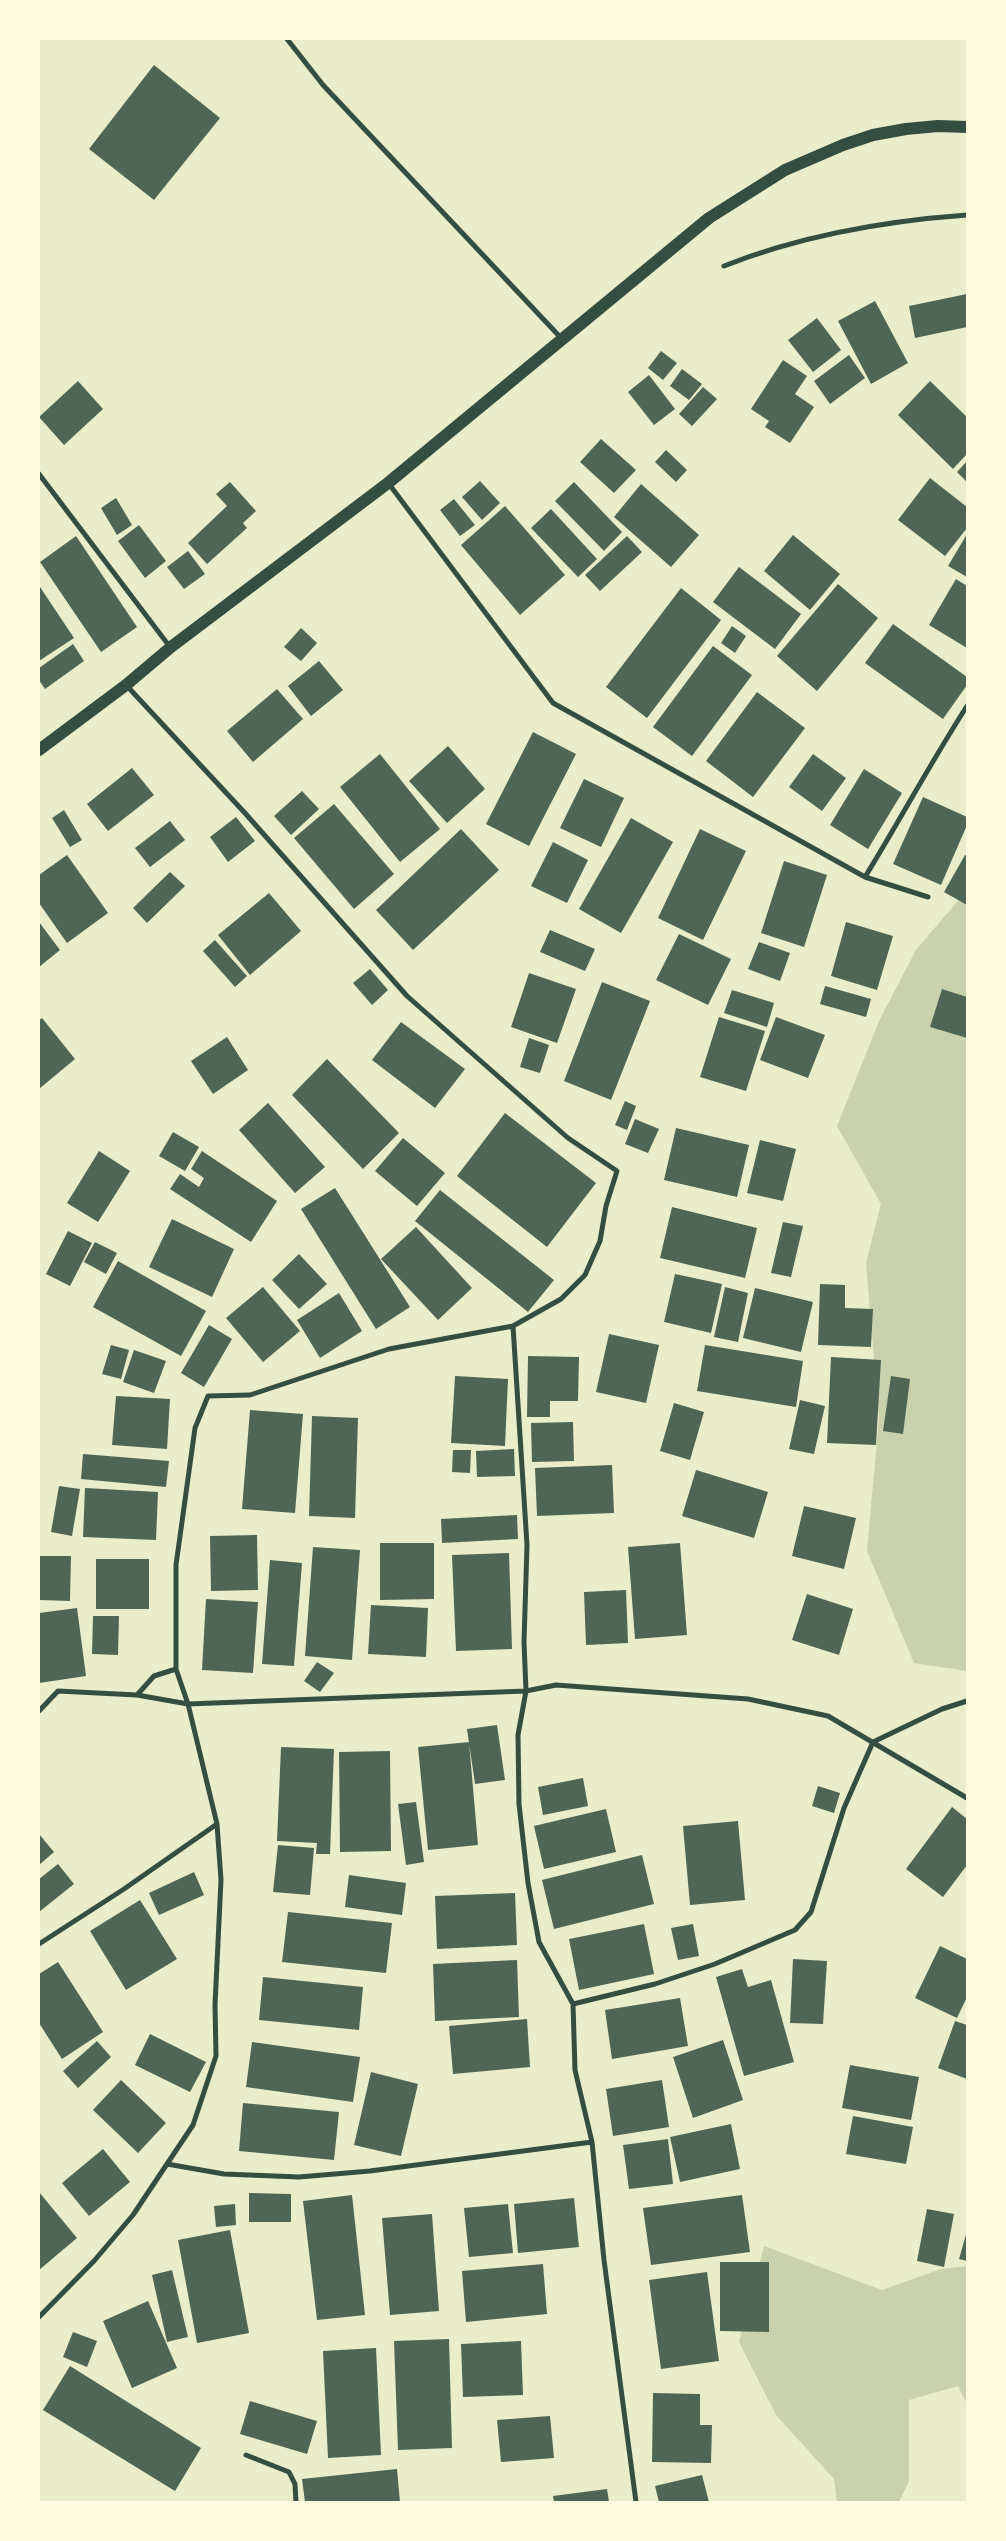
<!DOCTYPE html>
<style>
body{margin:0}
#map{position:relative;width:1006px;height:2541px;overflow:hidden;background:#e9edc9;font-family:"Noto Sans",sans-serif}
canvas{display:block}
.frame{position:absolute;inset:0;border:40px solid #fefae0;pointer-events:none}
</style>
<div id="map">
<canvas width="1006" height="2541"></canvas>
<div class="frame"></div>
</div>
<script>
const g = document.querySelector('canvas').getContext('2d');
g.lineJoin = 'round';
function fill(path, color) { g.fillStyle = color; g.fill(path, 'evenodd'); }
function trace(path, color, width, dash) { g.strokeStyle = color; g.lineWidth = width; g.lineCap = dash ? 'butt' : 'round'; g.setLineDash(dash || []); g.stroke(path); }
fill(new Path2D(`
 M967,890V1671L914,1663L867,1551L879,1418L866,1263L881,1204L837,1126L880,1019L916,950Z
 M764,2246L882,2290L941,2269L967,2266V2404L958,2386L909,2400V2481L899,2502H837L834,2479L776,2415L739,2342Z`), '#cad2ad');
fill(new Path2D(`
 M154,65L220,118L154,200L89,149Z
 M967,294V327L915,338L909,306Z
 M875,301L908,363L871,384L838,321Z
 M817,318L841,350L813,372L788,340Z
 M661,351L677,363L663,380L648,368Z
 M849,355L865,378L830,404L814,381Z
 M783,360L807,376L795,394L814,407L790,443L765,427L769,421L751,409Z
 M682,369L702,384L689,400L670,386Z
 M649,375L675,409L654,425L628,392Z
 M78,381L103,409L64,445L39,417Z
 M930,381L967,417V454L953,469L898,415Z
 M703,387L717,399L692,426L679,414Z
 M601,439L636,470L614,493L580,462Z
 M666,450L687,470L676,482L655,462Z
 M967,461V482L957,472Z
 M930,478L967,507V528L945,556L898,520Z
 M480,481L500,503L482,520L462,497Z
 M230,482L256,511L243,523L247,528L207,564L188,543L227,506L216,494Z
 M574,482L622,532L604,551L555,501Z
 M641,484L699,535L671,567L614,517Z
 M116,498L132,525L117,535L101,508Z
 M454,499L475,525L460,536L440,510Z
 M505,506L565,575L520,615L461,545Z
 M551,509L597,559L578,577L531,528Z
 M139,525L166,561L145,578L118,541Z
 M967,534V577L948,566Z
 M793,535L840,574L810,610L764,571Z
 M76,536L137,627L101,652L40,562Z
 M627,536L642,552L600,591L585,575Z
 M188,551L205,574L184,589L167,567Z
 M739,567L801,614L775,649L713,602Z
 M956,579L967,586V648L929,625Z
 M838,584L878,618L817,691L777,656Z
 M40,587L74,638L39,661V588Z
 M681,588L721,620L647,718L606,687Z
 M893,624L967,677V685L943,719L865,663Z
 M732,626L746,636L735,653L721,643Z
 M301,628L317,643L301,661L284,647Z
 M73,644L84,661L45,689L39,680V668Z
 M713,646L752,675L692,756L653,727Z
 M319,661L343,690L311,716L288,686Z
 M277,689L303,719L253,762L227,731Z
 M757,692L805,728L753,797L706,761Z
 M533,732L576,754L529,846L486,824Z
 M448,746L485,789L447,823L409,781Z
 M380,754L440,829L400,862L340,787Z
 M813,754L846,778L822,811L789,787Z
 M132,768L154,795L108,831L87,804Z
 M864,769L902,793L868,849L830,825Z
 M584,779L624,798L601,847L560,828Z
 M302,791L319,809L291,835L274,816Z
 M923,797L967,817V825L941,885L893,864Z
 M334,804L394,874L354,909L294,838Z
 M64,810L82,840L70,847L52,818Z
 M236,817L255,841L228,862L210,837Z
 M631,818L673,842L621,933L579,909Z
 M170,821L185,840L150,867L135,848Z
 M461,829L499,870L413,950L376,910Z
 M700,829L746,851L703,940L658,918Z
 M553,842L588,860L567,903L531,886Z
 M67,855L108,913L67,943L39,903V875Z
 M965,855L967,856V905L944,892Z
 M784,861L827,875L804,947L761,933Z
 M170,872L185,886L147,923L133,908Z
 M269,893L301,931L250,975L218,935Z
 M39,922L60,950L39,967Z
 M846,922L893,936L877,990L831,976Z
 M550,930L595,949L585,971L540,952Z
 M679,934L731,959L708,1005L656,980Z
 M215,940L247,976L235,987L203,951Z
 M759,942L790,953L780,981L748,969Z
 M370,969L388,990L372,1005L353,983Z
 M529,973L576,989L557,1043L511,1027Z
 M602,982L650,1001L611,1100L564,1081Z
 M825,986L871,999L866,1017L820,1004Z
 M942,989L967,997V1038L930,1027Z
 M732,990L774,1003L767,1027L724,1013Z
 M719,1017L765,1031L746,1091L700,1077Z
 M776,1017L825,1035L808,1078L760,1060Z
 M42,1018L75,1059L39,1089V1020Z
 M401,1022L465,1069L435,1108L372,1060Z
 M227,1037L248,1070L213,1094L191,1061Z
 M529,1038L549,1045L540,1073L520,1067Z
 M327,1059L399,1133L363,1169L292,1095Z
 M625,1101L636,1106L627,1130L615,1125Z
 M268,1103L325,1167L295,1193L239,1130Z
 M505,1113L596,1183L547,1247L457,1176Z
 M635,1119L659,1129L648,1153L625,1144Z
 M676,1128L749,1145L737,1197L664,1180Z
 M173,1132L199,1147L185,1171L159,1156Z
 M403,1138L445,1173L417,1206L375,1171Z
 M760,1140L796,1149L783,1201L747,1193Z
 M99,1151L130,1171L98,1222L67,1203Z
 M202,1151L277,1201L251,1242L170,1189L180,1174L199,1187L204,1178L191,1169Z
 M335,1188L410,1307L376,1329L301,1209Z
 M440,1190L554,1280L528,1312L415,1221Z
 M672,1207L757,1228L745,1278L660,1258Z
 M172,1219L234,1249L212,1297L149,1267Z
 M783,1222L803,1226L791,1277L771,1273Z
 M416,1227L472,1288L438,1320L381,1259Z
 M68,1231L92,1243L70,1286L46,1274Z
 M95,1242L117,1253L106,1274L84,1262Z
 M299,1254L327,1284L299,1309L272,1280Z
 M118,1261L206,1311L181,1356L93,1307Z
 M675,1274L722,1284L711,1333L664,1322Z
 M820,1284L845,1285V1308L873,1309L871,1347L818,1345Z
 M263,1287L300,1331L263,1362L226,1318Z
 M725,1287L748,1293L738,1342L714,1337Z
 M755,1288L813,1302L801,1352L743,1338Z
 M339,1293L362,1331L320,1358L297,1320Z
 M209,1325L232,1339L204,1387L181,1373Z
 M609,1334L659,1345L646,1403L596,1392Z
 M111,1345L129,1350L121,1379L102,1374Z
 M705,1345L803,1361L796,1407L697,1391Z
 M134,1350L166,1361L154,1393L123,1382Z
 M528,1356L579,1357L578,1401H550V1417H527Z
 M831,1357L881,1360L876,1445L827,1443Z
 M455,1376L508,1379L505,1446L451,1443Z
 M891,1376L910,1379L903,1434L883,1431Z
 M116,1396L170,1399L167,1449L112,1445Z
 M800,1400L825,1406L814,1454L789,1449Z
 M674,1403L704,1412L690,1460L660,1451Z
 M250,1410L303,1414L295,1513L242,1509Z
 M312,1416L358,1418L355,1518L309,1516Z
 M573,1422L574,1461L532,1462L531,1423Z
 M514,1449L515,1476L477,1477L476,1451Z
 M453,1450H471L470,1473L452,1472Z
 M83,1454L169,1461L166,1487L81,1479Z
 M612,1465L614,1513L537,1516L535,1468Z
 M696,1470L768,1492L754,1538L682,1516Z
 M59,1486L80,1489L72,1536L51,1532Z
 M85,1488L158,1492L156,1540L83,1537Z
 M804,1506L856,1518L844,1569L792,1556Z
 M517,1515L518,1539L442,1543L441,1519Z
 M257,1535L258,1590L211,1591L210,1536Z
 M380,1543H434V1599L380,1600Z
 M680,1543L687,1635L635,1639L628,1547Z
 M313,1547L360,1550L352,1660L305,1656Z
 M509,1553L512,1649L456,1651L452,1555Z
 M39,1556H71L70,1601L39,1600Z
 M96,1559H149V1609H96Z
 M270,1560L302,1563L294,1666L262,1664Z
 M626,1590L628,1643L586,1645L584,1592Z
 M807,1594L853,1609L839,1655L792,1640Z
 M206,1599L258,1602L253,1673L202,1670Z
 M371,1605L428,1608L426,1657L368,1654Z
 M77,1608L86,1676L39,1683V1613Z
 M93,1616H119L118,1655L92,1654Z
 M317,1662L334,1673L320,1692L304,1681Z
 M497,1725L505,1780L475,1784L467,1729Z
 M469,1742L478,1845L428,1850L418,1747Z
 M281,1747L334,1749L330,1854H316L317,1843L277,1841Z
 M390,1751L391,1851L340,1852L339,1752Z
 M583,1778L588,1806L543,1815L538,1787Z
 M818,1786L840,1793L834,1813L812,1806Z
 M416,1802L424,1862L406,1865L398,1804Z
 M952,1807L967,1819V1865L943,1897L906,1869Z
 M606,1809L616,1852L544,1869L534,1826Z
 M738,1821L745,1900L690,1905L683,1826Z
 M39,1834L54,1852L39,1865Z
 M278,1845L314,1848L310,1895L273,1892Z
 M642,1855L654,1904L554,1929L542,1880Z
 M58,1864L74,1884L39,1912V1879Z
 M194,1872L204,1895L159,1915L149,1893Z
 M349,1875L406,1883L402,1915L345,1907Z
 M515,1893L517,1945L437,1949L435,1896Z
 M140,1900L177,1959L126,1990L90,1931Z
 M288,1912L392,1923L386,1973L282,1962Z
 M644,1924L654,1974L579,1990L569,1939Z
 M693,1924L699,1956L678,1960L671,1928Z
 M940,1946L967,1959V1997L957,2018L915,1998Z
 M793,1959L827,1961L823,2024L790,2023Z
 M517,1960L519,2017L435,2021L433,1964Z
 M58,1962L103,2032L62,2059L39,2023V1974Z
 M742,1969L748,1987L771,1980L794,2062L744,2076L716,1977Z
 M263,1977L363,1987L359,2030L259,2020Z
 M680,1998L688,2046L612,2059L605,2010Z
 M527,2019L530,2067L453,2074L449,2026Z
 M955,2021L967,2025V2079L938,2068Z
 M150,2034L206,2062L190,2092L135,2065Z
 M723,2040L743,2100L693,2118L673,2057Z
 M97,2041L111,2057L78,2088L63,2071Z
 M252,2042L360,2057L353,2102L246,2087Z
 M850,2065L919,2077L911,2120L842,2108Z
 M371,2072L418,2084L401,2156L354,2145Z
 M121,2080L166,2123L138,2153L93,2110Z
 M662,2080L669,2127L613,2136L606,2089Z
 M243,2103L339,2112L334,2160L239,2151Z
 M853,2116L913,2127L906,2164L846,2154Z
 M731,2124L740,2169L680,2182L670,2137Z
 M668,2139L673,2184L629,2189L623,2145Z
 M103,2149L130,2182L89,2216L62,2183Z
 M39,2192L77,2238L39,2270Z
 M249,2193L291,2194V2222H249Z
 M352,2195L365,2315L317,2320L303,2201Z
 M742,2195L750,2252L651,2265L643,2208Z
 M574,2198L579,2247L518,2253L514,2204Z
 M235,2204L236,2225L216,2227L214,2206Z
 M508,2204L513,2253L469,2257L464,2208Z
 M927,2209L954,2214L944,2267L917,2261Z
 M432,2214L439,2311L390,2315L382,2218Z
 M230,2230L249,2333L197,2343L178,2240Z
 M967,2231V2261L959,2259Z
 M720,2262H769V2332L720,2331Z
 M543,2264L547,2314L466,2322L462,2271Z
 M172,2270L188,2337L167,2342L152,2275Z
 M707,2272L719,2361L661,2369L649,2280Z
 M148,2301L177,2368L132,2388L103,2321Z
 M73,2332L97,2341L87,2367L63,2357Z
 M449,2339L452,2448L398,2450L394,2341Z
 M521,2341L523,2395L463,2397L461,2344Z
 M376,2348L381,2455L328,2458L323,2351Z
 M70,2366L201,2448L175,2491L43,2410Z
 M653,2393L700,2394V2425H712L711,2463L652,2462Z
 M250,2401L317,2421L307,2454L240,2434Z
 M550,2416L554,2458L501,2462L497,2420Z
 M397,2469L400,2502H305L302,2479Z
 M702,2475L709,2502H659L655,2486Z
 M607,2489L609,2502H554L553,2496Z`), '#4f6655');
trace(new Path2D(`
 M287,39L323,85L562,339
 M724,266C802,235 884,221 967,215
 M39,474L170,647
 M389,484L553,703L865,877L928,897
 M865,877C900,820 931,762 967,706
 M513,1326L527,1545L524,1642L526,1691L518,1735L519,1804L528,1883L539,1942L573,2004L575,2070L592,2142L604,2260L636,2502
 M137,1695L154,1676L176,1669
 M39,1711L58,1691L137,1695L188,1704L526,1691L556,1685L748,1699L828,1716L967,1798
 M39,1944L124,1889L217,1824
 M573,2004L655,1984L715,1964L795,1930L811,1912L844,1808L873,1742L942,1709L967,1701
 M167,2164L224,2174L299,2177L370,2171L592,2142
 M39,2317L94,2261L133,2215L193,2125L216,2056L215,2005L221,1880L217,1824L188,1704L176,1669V1565L195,1428L208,1396L250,1395L389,1349L513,1326L561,1299L585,1275L600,1241L606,1206L617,1171L568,1138L407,996L244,812L127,686
 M246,2455L289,2472L295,2484L296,2502`), '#344e41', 5);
trace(new Path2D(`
 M39,750L126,685L171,647L388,483L709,218L785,170L843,145L873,135L906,129L938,126L967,127`), '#344e41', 12);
</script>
